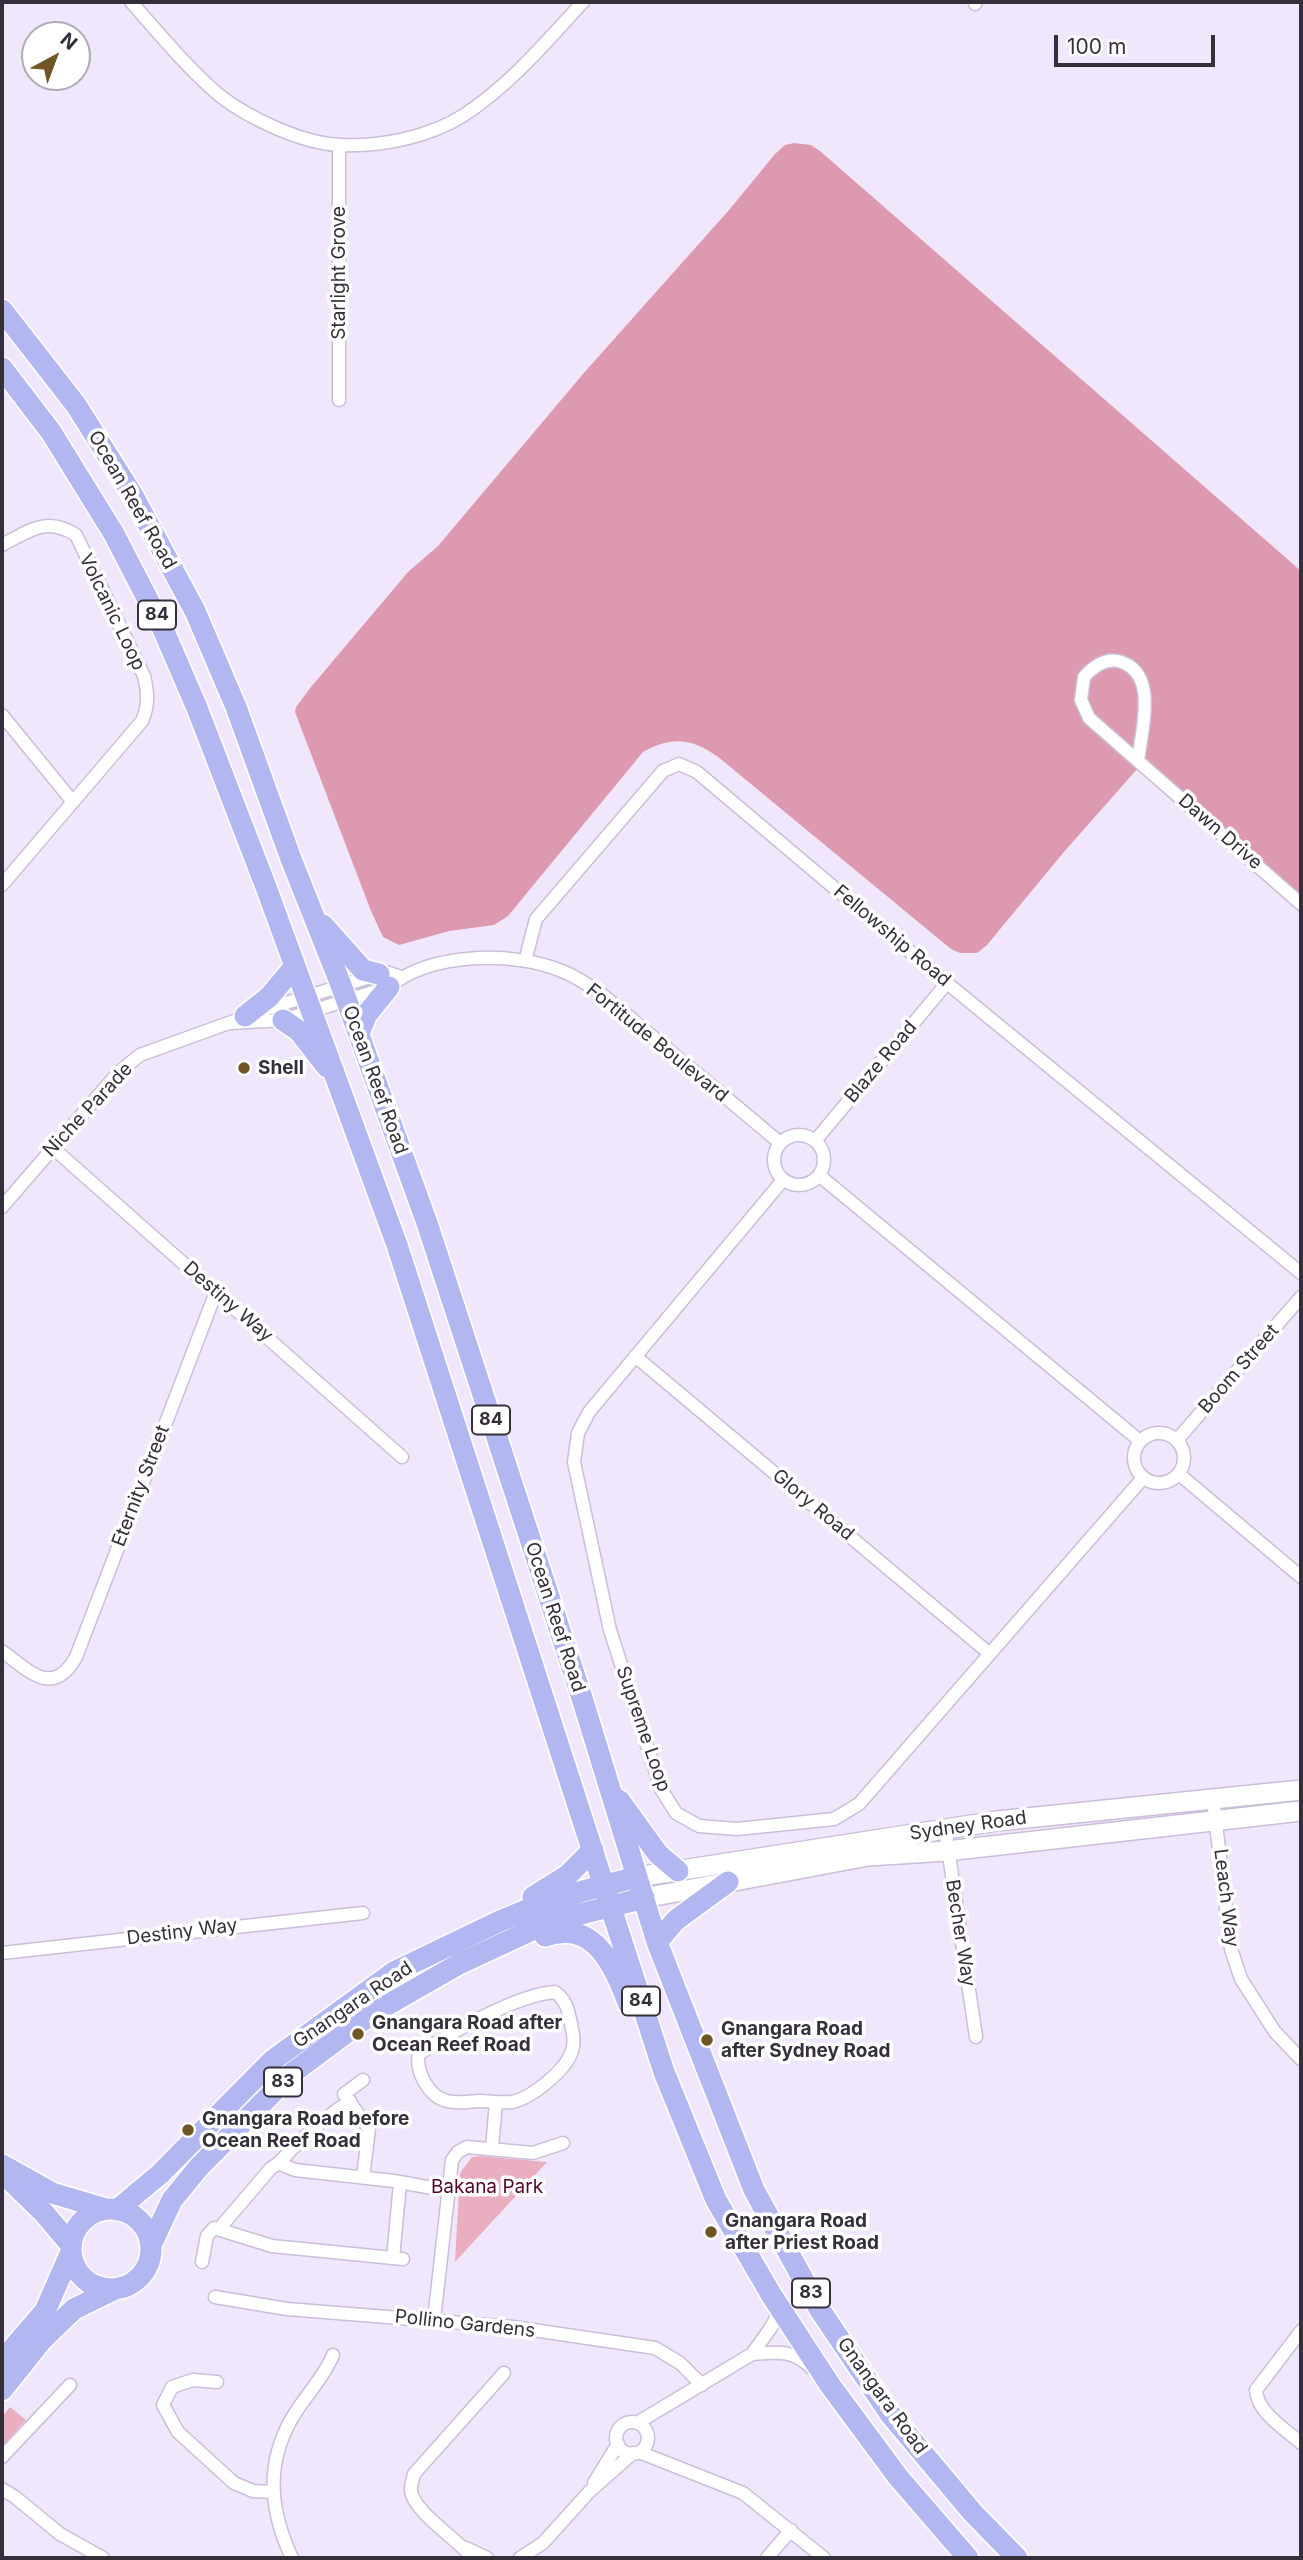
<!DOCTYPE html>
<style>
body{margin:0}
#map{position:relative;width:1303px;height:2560px;overflow:hidden;background:#f1e7fd;font-family:Inter,sans-serif}
canvas{display:block}
.frame{position:absolute;inset:0;border:4px solid #342f3a;pointer-events:none}
.north{position:absolute;left:21px;top:21px;width:70px;height:70px;box-sizing:border-box;background:#fff;border:2px solid #aeacb0;border-radius:50%;rotate:41deg;font-size:19px;font-weight:700;line-height:28px;text-align:center;color:#342f3a}
.north::after{content:'';display:block;margin:auto;width:24px;height:32px;background:#705527;clip-path:polygon(50% 0,100% 100%,50% 72%,0 100%)}
.scale{position:absolute;left:1054px;top:35px;width:161px;height:32px;box-sizing:border-box;border:4px solid #342f3a;border-top:0;padding-left:9px;font-size:21px;line-height:24px;white-space:nowrap;color:#342f3a;-webkit-text-stroke:5px #fff;paint-order:stroke}
</style>
<div id="map">
<canvas width="1303" height="2560"></canvas>
<div class="frame"></div>
<div class="north">N</div>
<div class="scale">100 m</div>
</div>
<script>
const g = document.querySelector('canvas').getContext('2d');
g.lineJoin = 'round';
function fill(path, color) { g.fillStyle = color; g.fill(path, 'evenodd'); }
function trace(path, color, width, dash) { g.strokeStyle = color; g.lineWidth = width; g.lineCap = dash ? 'butt' : 'round'; g.setLineDash(dash || []); g.stroke(path); }
function write(font, color, halo, rows, align = 'center') {
  g.font = font + ' Inter,sans-serif'; g.lineWidth = 7; g.setLineDash([]); g.textBaseline = 'middle'; g.strokeStyle = halo; g.fillStyle = color; for (const [text, x, y, turn = 0] of rows) {
    g.save(); g.translate(x, y); g.rotate((+turn || 0) * Math.PI / 180); g.textAlign = isNaN(turn) ? turn : align; if (halo) g.strokeText(text, 0, 0); g.fillText(text, 0, 0); g.restore();
  }
}
fill(new Path2D(`
 M480,2156L547,2162L455,2262L460,2173L472,2157Z
 M10,2407L26,2420L2,2447V2417Z`), '#e9aec0');
fill(new Path2D(`
 M794,143L811,145L820,151L1301,571V907L1299,910L1138,768L1063,853L987,945L977,953H960L951,949L717,756C691,738 671,736 643,752L508,916L494,925L449,931L399,945L383,937L371,911L295,712L296,707L311,687L408,572L438,546L583,374L729,210L775,154L785,145Z`), '#dd99af');
const street = new Path2D(`
 M131,2C159,33 187,68 219,95C248,118 303,144 341,145C380,147 430,137 464,115C510,85 546,42 583,2
 M975,4L976,2
 M339,400V145
 M2,545C29,531 46,516 76,535L144,676C148,693 149,705 142,721L2,885
 M2,715L73,802
 M1138,761C1141,732 1160,671 1118,661C1104,658 1093,667 1084,677L1081,700L1089,718L1301,904
 M525,961L536,919L663,771L679,764L697,772L947,983L1301,1273
 M257,1012L386,972L401,977
 M230,1023L283,1020L389,987C431,952 513,951 562,971C596,985 625,1014 653,1037C695,1072 738,1107 780,1143
 M774 1160a25 25 0 1 1 50 0a25 25 0 1 1-50 0Z
 M815,1141L947,983
 M53,1148L402,1457
 M820,1176L1140,1441
 M783,1180L589,1412L578,1433L574,1462L610,1630L661,1789L676,1813L699,1826L737,1829L834,1819L859,1804L1143,1478
 M2,1207L118,1073L140,1055L237,1020
 M635,1356L990,1654
 M1134 1458a25 25 0 1 1 50 0a25 25 0 1 1-50 0Z
 M1177,1440L1301,1297
 M1179,1474L1301,1577
 M2,1651C29,1671 53,1698 76,1657L216,1292
 M1213,1799L1231,1949L1241,1979L1275,2032L1301,2059
 M945,1828L976,2037
 M2,1953L363,1913
 M555,1992C567,2001 568,2010 571,2024C573,2033 575,2042 572,2051C566,2070 532,2098 512,2102C501,2103 490,2101 480,2101C469,2101 458,2104 447,2101C429,2097 415,2071 419,2054C449,2033 519,1994 555,1992Z
 M492,2148L496,2102
 M280,2164L295,2170L394,2181L449,2191
 M363,2177L369,2129L344,2094L363,2080
 M219,2229L271,2168C281,2163 285,2156 292,2149C310,2131 328,2115 350,2101
 M393,2258L400,2183
 M202,2262L207,2236L214,2228L272,2246L403,2259
 M215,2297L287,2309L513,2327L655,2348L680,2363L702,2385
 M434,2320L452,2160L458,2152L467,2147L533,2153L563,2143
 M1301,2331L1256,2390C1257,2412 1285,2429 1301,2443
 M752,2354C779,2352 792,2349 813,2369
 M217,2382L193,2380L172,2387L163,2405L178,2432L234,2483L253,2491L273,2492
 M616 2438a16 16 0 1 1 32 0a16 16 0 1 1-32 0Z
 M637,2423L752,2354L770,2329L781,2309
 M639,2452L743,2493L824,2558
 M2,2457L70,2385
 M594,2483L618,2444
 M2,2489L15,2497L60,2534L103,2558
 M466,2548L487,2558
 M292,2558C270,2511 265,2465 292,2418C305,2396 323,2379 333,2355
 M473,2558C459,2541 413,2511 411,2491C410,2486 413,2479 414,2474L504,2373
 M520,2558L543,2543L589,2492L633,2453
 M767,2558L791,2530`);
const secondary = new Path2D(`
 M637,1877L997,1821L1301,1790
 M644,1898L868,1856L947,1851L1301,1811`);
const primary = new Path2D(`
 M2,310L76,405L132,494L195,611L236,707L291,859L341,985L427,1223L582,1698L657,1942L754,2190L820,2310L890,2414L973,2513L1017,2558
 M2,368L51,432L114,534L163,629L197,708L266,887L397,1245L664,2072L716,2200L772,2296L830,2385L898,2477L968,2558
 M323,925L363,970L379,974
 M245,1016L269,997L295,966
 M283,1020L299,1031L327,1067
 M359,1033L367,1014L389,987
 M619,1800L658,1854L678,1871
 M533,1897L568,1875L593,1850
 M545,1936C595,1919 614,1966 629,2005
 M657,1942L676,1920L728,1882
 M2,2165L52,2193L106,2209
 M8,2178L44,2213L71,2245
 M71 2249a40 40 0 1 1 80 0a40 40 0 1 1-80 0Z
 M117,2210L160,2174L273,2060L394,1972L500,1921L534,1907L583,1891L637,1877
 M151,2245L172,2200L199,2167L291,2074L370,2015L459,1964L532,1930L565,1918L644,1898
 M2,2361L45,2311L71,2252
 M2,2390L42,2340L74,2309L115,2289`);
trace(street, '#cabed9', 15);
trace(secondary, '#cabed9', 22);
trace(primary, '#fff', 24);
trace(street, '#fff', 12);
trace(secondary, '#fff', 19);
trace(primary, '#b3b7f1', 21);
for (const [x, y, r, color] of [
 [244,1068,7,"#705527"],
 [358,2034,7,"#705527"],
 [707,2040,7,"#705527"],
 [188,2130,7,"#705527"],
 [711,2232,7,"#705527"]
]) { const dot = new Path2D(); dot.arc(x, y, r, 0, 2 * Math.PI); g.fillStyle = color; g.fill(dot); trace(dot, '#fff', 2.5); }
for (const [x, y, w] of [
 [157,615,38],
 [491,1420,38],
 [641,2001,38],
 [283,2082,38],
 [811,2293,38]
]) { const box = new Path2D(); box.roundRect(x - w / 2, y - 14.5, w, 29, 5); g.fillStyle = '#fff'; g.fill(box); trace(box, '#342f3a', 2); }
write('bold 18px', '#342f3a', null, [
 ["84",157,615],
 ["84",491,1420],
 ["84",641,2001],
 ["83",283,2082],
 ["83",811,2293]
]);
write('19px', '#342f3a', '#fff', [
 ["Starlight Grove",339,273,-90],
 ["Ocean Reef Road",132,500,60],
 ["Volcanic Loop",112,612,64],
 ["Dawn Drive",1220,832,41],
 ["Fellowship Road",892,936,40],
 ["Fortitude Boulevard",657,1043,39],
 ["Blaze Road",881,1062,-50],
 ["Ocean Reef Road",375,1080,70],
 ["Niche Parade",88,1110,-47],
 ["Destiny Way",228,1302,41],
 ["Boom Street",1239,1369,-49],
 ["Eternity Street",141,1486,-69],
 ["Glory Road",813,1505,40],
 ["Ocean Reef Road",555,1617,72],
 ["Supreme Loop",643,1729,71],
 ["Sydney Road",968,1826,-8],
 ["Leach Way",1226,1898,83],
 ["Destiny Way",182,1932,-7],
 ["Becher Way",960,1933,81],
 ["Gnangara Road",353,2005,-34],
 ["Pollino Gardens",465,2324,6],
 ["Gnangara Road",882,2396,54]
]);
write('bold 19px', '#342f3a', '#fff', [
 ["Shell",258,1068],
 ["Gnangara Road after",372,2023],
 ["Ocean Reef Road",372,2045],
 ["Gnangara Road",721,2029],
 ["after Sydney Road",721,2051],
 ["Gnangara Road before",202,2119],
 ["Ocean Reef Road",202,2141],
 ["Gnangara Road",725,2221],
 ["after Priest Road",725,2243]
], 'left');
write('19px', '#55042c', '#fff', [
 ["Bakana Park",487,2187]
]);
</script>
